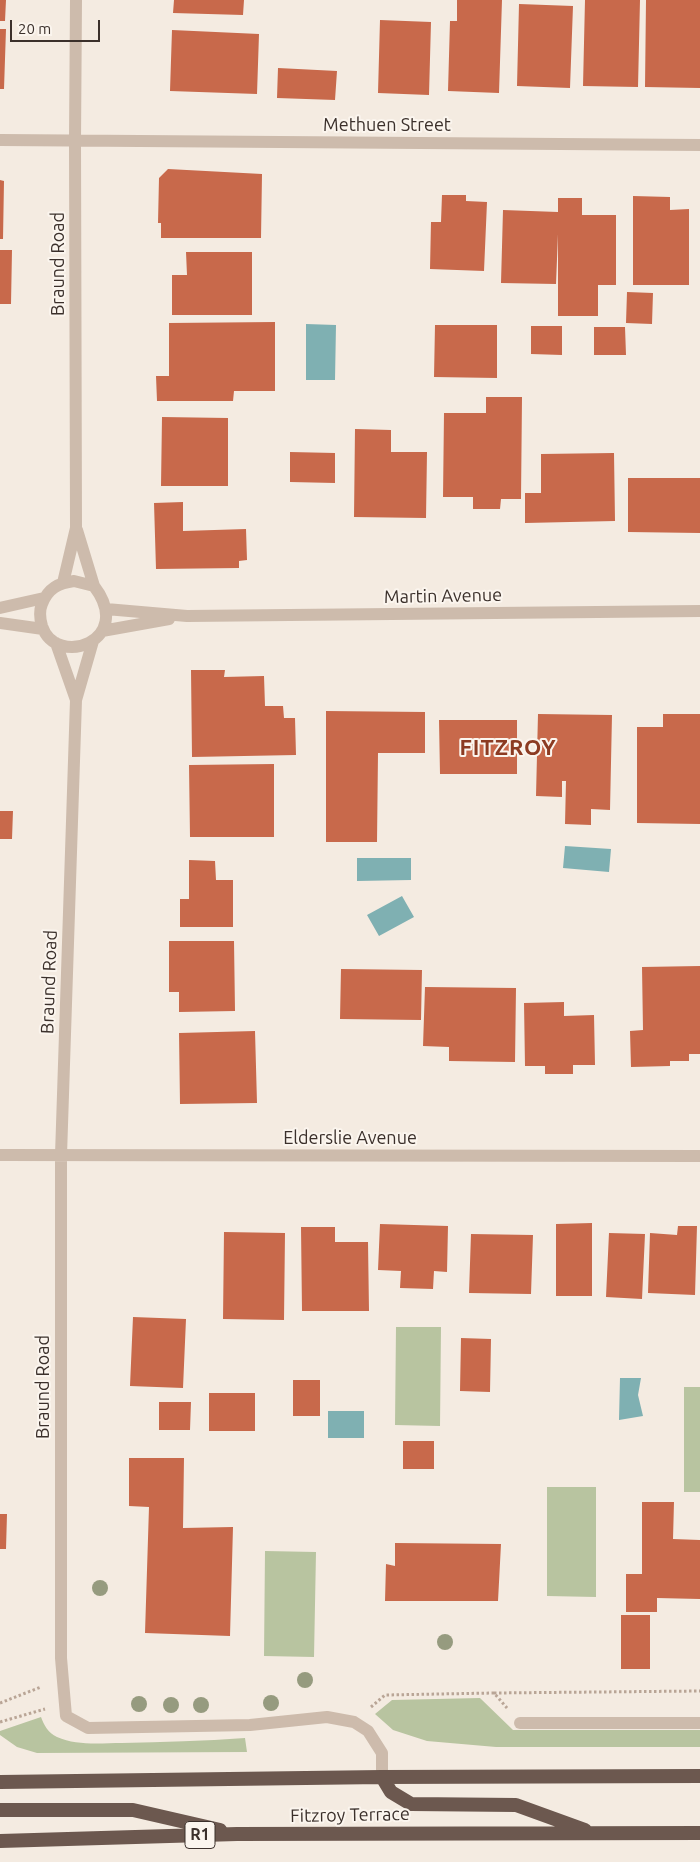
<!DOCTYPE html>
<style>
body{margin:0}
#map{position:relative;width:700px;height:1862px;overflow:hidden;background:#f4ebe1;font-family:Ubuntu,sans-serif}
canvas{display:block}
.scale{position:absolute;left:10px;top:20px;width:90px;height:22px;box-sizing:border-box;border:2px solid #3b302b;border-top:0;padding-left:6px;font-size:15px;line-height:18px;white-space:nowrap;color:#3b302b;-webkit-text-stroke:4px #fbf5ee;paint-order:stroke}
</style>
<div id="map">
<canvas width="700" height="1862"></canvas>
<div class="scale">20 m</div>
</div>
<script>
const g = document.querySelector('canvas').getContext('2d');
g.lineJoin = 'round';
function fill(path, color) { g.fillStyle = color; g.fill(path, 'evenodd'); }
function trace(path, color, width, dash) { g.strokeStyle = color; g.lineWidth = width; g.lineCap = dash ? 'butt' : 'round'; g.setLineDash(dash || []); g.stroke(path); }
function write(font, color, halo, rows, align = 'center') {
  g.font = font + ' Ubuntu,sans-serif'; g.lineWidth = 4; g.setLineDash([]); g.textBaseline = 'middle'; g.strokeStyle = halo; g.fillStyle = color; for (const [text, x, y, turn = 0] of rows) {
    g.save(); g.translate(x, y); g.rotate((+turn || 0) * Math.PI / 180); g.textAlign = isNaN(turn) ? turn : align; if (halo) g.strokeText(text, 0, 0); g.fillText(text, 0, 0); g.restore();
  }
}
fill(new Path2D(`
 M396,1327H441L440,1426L395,1425Z
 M684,1387H700V1492H684Z
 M547,1487H596V1597L547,1596Z
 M265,1551L316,1552L314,1657L264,1656Z
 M480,1698L513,1730H700V1747H496L427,1741L393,1730L375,1714L392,1700Z
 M41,1717C44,1725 48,1733 57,1737C77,1746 101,1743 122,1743C163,1742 204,1741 245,1738L247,1752L37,1753L17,1747L0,1735V1731Z`), '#b8c4a0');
fill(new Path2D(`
 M306,324L336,325L335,380H306Z
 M565,846L611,849L609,872L563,868Z
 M357,858H411V880L357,881Z
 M402,896L414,917L379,936L367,915Z
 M620,1378H641L638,1395L643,1416L619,1420Z
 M328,1411H364V1438H328Z`), '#7fb0b2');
fill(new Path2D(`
 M0,0H6L5,21H0Z
 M174,0H244L243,15L173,13Z
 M457,0H502L499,93L448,91L450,21H457Z
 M585,0H640L638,87L583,86Z
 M646,0H700V88L645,87Z
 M519,4L573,6L570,88L517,86Z
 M380,20L431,22L429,95L378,93Z
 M0,29H6L4,89H0Z
 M172,30L259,34L257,94L170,91Z
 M278,68L337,71L335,100L277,98Z
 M168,169L262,174L261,238H161V223H158L159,178Z
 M0,180L4,181L3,239H0Z
 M442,195H466V201L487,202L484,271L430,269L431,222H441Z
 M633,196L670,197V210L689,209V285H633Z
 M558,198H582V215H616V285H598V316H558V234L556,284L501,283L503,210L558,212Z
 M0,250H12L11,304H0Z
 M186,252H252V315H172V275H187Z
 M627,292L653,293L652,324L626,323Z
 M275,322V391H234L233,401H157L156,376H169V323Z
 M435,325H497V378L434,377Z
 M531,326H562V355L531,354Z
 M594,327H625L626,355H594Z
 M486,397H522L521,499H501L500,509H473V497H443L444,413H486Z
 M162,417L228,418V486H161Z
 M355,429L391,430V452H427L426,518L354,517Z
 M290,452L335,453V483L290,482Z
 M614,453L615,521L525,523V493H541V454Z
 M628,478H700V533L628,532Z
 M183,502V531L246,529L247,560L239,561V568L156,569L154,503Z
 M191,670H225L224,677L264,676L265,706H283L284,718H295L296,755L192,757Z
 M326,711L425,712V753H378L377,842H326Z
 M538,714L612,715L610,810L591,809V825L565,824L566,781H562V797L536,796Z
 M663,714H700V824L637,823V727H663Z
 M439,720H517V774H440Z
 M274,764V837H190L189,765Z
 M0,811H13L12,839H0Z
 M189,860L215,861L216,880H233V927H180V899H189Z
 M169,941H234L235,1011L179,1012V992H169Z
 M700,966V1054H689V1061H670V1066L631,1067L630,1031L643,1030L642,967Z
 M341,969L422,970L421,1020L340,1019Z
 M425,987L516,988L515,1062L449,1061V1047L423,1046Z
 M564,1002V1016L594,1015L595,1065H573V1074H545V1066H525L524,1003Z
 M255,1031L257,1103L180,1104L179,1033Z
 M592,1223V1296H556V1224Z
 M380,1224L448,1226L447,1272L434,1271L433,1289L400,1288L401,1271L378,1270Z
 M678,1226H697L695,1295L648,1293L650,1233L677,1235Z
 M301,1227H335V1242H368L369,1311H302Z
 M224,1232L285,1233L284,1320L223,1319Z
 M609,1233L645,1234L642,1299L606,1297Z
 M471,1234L533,1235L531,1294L469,1293Z
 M133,1317L186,1319L183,1388L130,1386Z
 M461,1338L491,1339L490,1392L460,1391Z
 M293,1380H320V1416H293Z
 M209,1393H255V1431H209Z
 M159,1402H191L190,1430H159Z
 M403,1441H434V1469H403Z
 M129,1458H184L183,1528L233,1527L230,1636L145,1633L149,1507L129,1506Z
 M642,1502H674L673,1539L700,1540V1599L657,1598V1612H626V1574H642Z
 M0,1514H7L6,1549H0Z
 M395,1543L501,1544L498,1601H385L386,1564L395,1566Z
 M621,1615H650V1669H621Z`), '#c8694b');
trace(new Path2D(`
 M494,1693L700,1691
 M0,1703L41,1687
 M371,1707L385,1695L494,1693L507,1708
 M0,1722L45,1709`), '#b9a596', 3, [2.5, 2.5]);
trace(new Path2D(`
 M520,1723H700`), '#cdbbac', 12);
trace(new Path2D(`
 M0,140L700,145
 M77,530L94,586
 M74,581L94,586C136,641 56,669 42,626C40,619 39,611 42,604C48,588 59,583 74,581Z
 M63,583L76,528L75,141L76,0
 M0,608L44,598
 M106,609L187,616L700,611
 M0,623L43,629
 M102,631L169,619
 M93,641L76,700L61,1155V1658L66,1716L88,1728L250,1725L327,1717L354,1722L368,1731L382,1753V1777
 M56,643L76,700
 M0,1155L700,1156`), '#cdbbac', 12);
trace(new Path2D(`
 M382,1777L391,1792L411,1804L516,1805L585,1830
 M0,1782L382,1777L700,1776
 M0,1810H133L220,1830
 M0,1841L237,1834L700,1833`), '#6c584f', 14);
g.fillStyle = '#969b7f';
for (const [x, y] of [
 [100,1588],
 [445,1642],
 [305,1680],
 [271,1703],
 [139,1704],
 [171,1705],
 [201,1705]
]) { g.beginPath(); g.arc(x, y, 8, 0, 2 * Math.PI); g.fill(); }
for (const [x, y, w] of [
 [200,1835,30]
]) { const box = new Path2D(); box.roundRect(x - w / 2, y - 13.5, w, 27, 4); g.fillStyle = '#fbf5ee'; g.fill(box); trace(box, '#3b302b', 1); }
write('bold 16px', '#3b302b', null, [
 ["R1",200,1835]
]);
write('18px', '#3b302b', '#fbf5ee', [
 ["Methuen Street",387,125],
 ["Braund Road",58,264,-90],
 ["Martin Avenue",443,596,-1],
 ["Braund Road",49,982,-88],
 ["Elderslie Avenue",350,1138],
 ["Braund Road",43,1387,-90],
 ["Fitzroy Terrace",350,1815,-1]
]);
g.letterSpacing = '1px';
write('bold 22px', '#8c3b22', '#fbf5ee', [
 ["FITZROY",508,748]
]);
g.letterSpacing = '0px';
</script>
